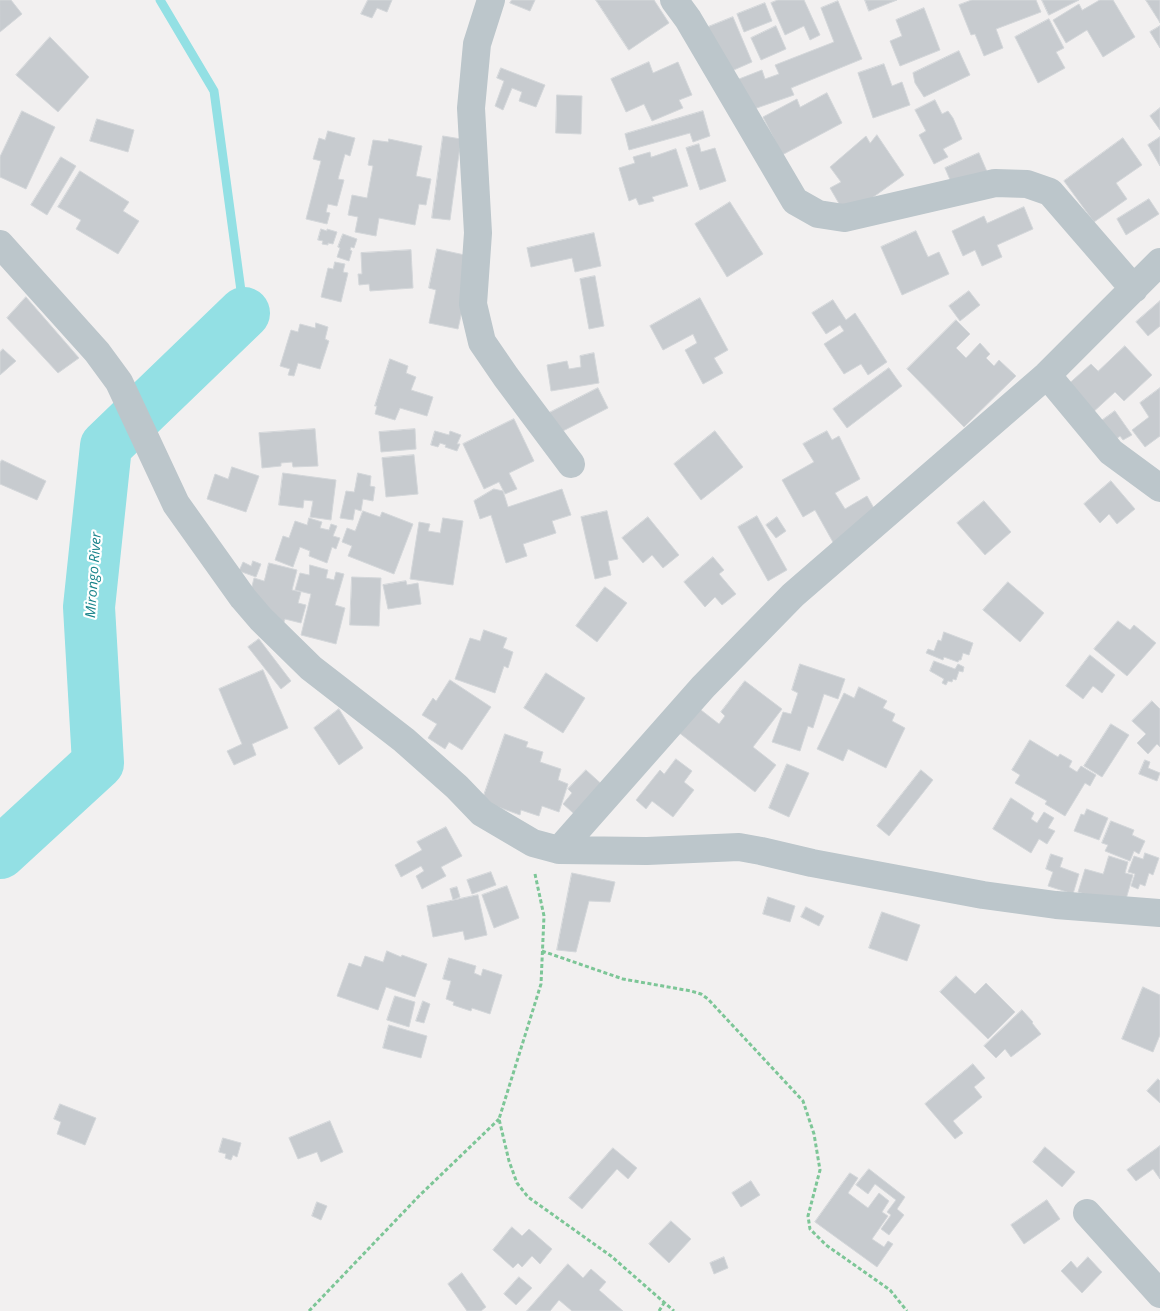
<!DOCTYPE html>
<style>
body{margin:0}
canvas{display:block;background:#f2f0f0}
</style>
<canvas width="1160" height="1311"></canvas>
<script>
const g = document.querySelector('canvas').getContext('2d');
g.lineJoin = 'round';
function trace(path, color, width, dash) { g.strokeStyle = color; g.lineWidth = width; g.lineCap = dash ? 'butt' : 'round'; g.setLineDash(dash || []); g.stroke(path); }
function fill(path, color) { g.fillStyle = color; g.fill(path, 'evenodd'); }
function write(font, color, halo, rows, align = 'center') {
  g.font = font + ' "Open Sans",sans-serif'; g.lineWidth = 4.5; g.setLineDash([]); g.textBaseline = 'middle'; g.strokeStyle = halo; g.fillStyle = color; for (const [text, x, y, turn = 0] of rows) {
    g.save(); g.translate(x, y); g.rotate((+turn || 0) * Math.PI / 180); g.textAlign = isNaN(turn) ? turn : align; if (halo) g.strokeText(text, 0, 0); g.fillText(text, 0, 0); g.restore();
  }
}
trace(new Path2D(`
 M160,0L214,91L244,313`), '#93e0e4', 9);
trace(new Path2D(`
 M0,853L98,763L89,607L106,446L244,313`), '#93e0e4', 52);
const building = new Path2D(`
 M0,0H11L22,14L0,32Z
 M368,0H392L387,12L377,8L372,18L361,14Z
 M512,0H535L530,11L510,3Z
 M596,0H654L669,23L629,50Z
 M778,0H804L820,35L810,40L804,26L785,35L771,3Z
 M865,0H897L869,11Z
 M972,0H1036L1041,12L996,29L1003,48L984,56L975,34L971,35L959,5Z
 M1042,0H1079L1049,15Z
 M1100,0H1113L1135,37L1103,57L1087,30L1066,43L1053,20L1079,4L1082,10Z
 M1146,0H1160V23L1159,21Z
 M838,1L862,59L791,88L794,95L751,110L739,79L762,70L765,79L779,74L775,65L834,42L821,8Z
 M765,3L772,21L744,32L737,14Z
 M924,8L940,50L900,66L890,41L902,36L896,20Z
 M733,17L752,62L727,73L708,27Z
 M1049,19L1064,48L1056,52L1065,68L1038,83L1015,37Z
 M776,26L786,49L761,60L751,38Z
 M1160,26V48L1150,32Z
 M50,37L89,77L58,112L16,75Z
 M959,51L970,75L924,97L915,83L913,73Z
 M649,62L653,73L678,62L692,95L679,100L683,108L652,121L644,104L626,112L611,79Z
 M884,64L892,86L902,82L910,105L873,118L858,73Z
 M501,68L545,85L536,107L519,101L522,92L512,88L503,110L495,106L504,81L497,78Z
 M827,93L842,123L782,155L763,117L797,99L800,107Z
 M557,95L582,96L581,134L556,133Z
 M935,100L942,114L948,111L953,118L962,139L943,149L948,157L934,164L919,135L926,131L915,110Z
 M1160,108V130L1150,116Z
 M22,111L55,127L26,189L0,177V157Z
 M703,111L710,136L693,142L690,133L629,150L625,134Z
 M97,119L134,130L128,152L90,141Z
 M328,131L355,138L350,156L345,154L338,179L344,180L337,206L328,204L326,212L330,213L327,224L306,219L321,161L313,159L319,138L325,140Z
 M877,135L904,175L858,208L841,207L830,188L841,182L830,167L866,136L870,143Z
 M443,136L461,139L450,220L432,218Z
 M1160,137V166L1148,145Z
 M1123,138L1142,165L1116,183L1127,199L1094,222L1064,181Z
 M389,139L422,146L416,176L431,179L426,205L419,204L415,225L379,218L376,236L355,232L358,217L348,215L352,195L367,198L373,166L368,165L373,140L388,142Z
 M699,144L701,152L715,148L726,181L700,190L686,148Z
 M676,149L688,186L652,197L654,201L639,205L636,198L629,201L619,168L635,163L633,157L650,152L651,157Z
 M979,153L988,174L954,189L945,168Z
 M61,157L76,166L47,215L31,205Z
 M80,171L129,202L123,211L139,221L118,254L76,229L81,220L58,207Z
 M1149,199L1159,214L1126,235L1117,219Z
 M730,202L763,254L727,277L695,224Z
 M1024,207L1033,229L997,245L1002,257L982,266L975,250L963,256L952,231L984,216L987,223Z
 M321,229L327,231V229L337,232L333,244L328,243V245L322,244L323,241L318,240Z
 M916,231L928,257L939,252L949,274L902,295L881,247Z
 M594,233L601,266L575,272L572,258L531,267L527,248Z
 M343,234L357,239L354,248L351,247L350,250L352,251L349,261L337,257L340,248L338,247Z
 M437,249L474,257L458,329L429,323L436,290L429,288Z
 M411,250L413,288L370,291L369,284L359,285L358,274H362L361,253Z
 M335,262L345,264L343,272L348,273L341,302L321,297L328,268L333,269Z
 M595,276L604,326L589,329L580,279Z
 M969,291L980,305L960,321L949,306Z
 M26,297L79,358L58,373L7,318Z
 M700,298L728,350L714,358L723,373L703,384L685,350L697,343L693,334L663,350L650,326Z
 M833,300L846,320L855,313L887,362L868,375L861,364L844,374L824,344L844,331L840,325L826,334L812,313Z
 M1160,301V326L1148,336L1136,322Z
 M956,320L970,334L956,348L966,358L980,343L990,354L986,358L994,366L999,360L1016,376L964,427L907,369Z
 M316,323L328,327L325,339L329,341L320,369L298,363L294,376L288,375L290,369L280,366L291,330L298,332L300,324L315,328Z
 M1125,346L1152,375L1124,401L1115,392L1090,415L1064,388L1091,364L1098,371Z
 M3,349L16,361L0,375V352Z
 M594,353L599,383L551,391L547,365L567,361L569,369L581,367L580,356Z
 M390,359L408,366L406,373L416,377L411,390L433,397L427,416L400,408L395,420L375,414L377,406H375Z
 M889,368L902,386L847,428L833,409Z
 M598,388L608,408L555,435L545,415Z
 M1160,388V436L1145,447L1132,430L1149,417L1140,403Z
 M1115,411L1132,435L1123,440L1120,436L1115,440L1097,424Z
 M514,419L534,461L509,473L517,489L505,494L499,482L484,489L463,444Z
 M315,429L318,466L293,467L292,462L281,463V466L262,468L259,433Z
 M415,429L416,449L381,452L379,432Z
 M435,431L449,435L450,431L461,435L457,444H460L457,451L445,447L446,445L440,443L438,447L431,445Z
 M715,431L743,467L701,500L674,464Z
 M827,431L832,440L839,436L860,479L835,493L845,509L867,496L879,517L834,544L815,510L803,517L782,480L814,462L803,444Z
 M414,455L418,494L386,497L382,458Z
 M2,460L46,481L37,500L0,484V463Z
 M232,467L259,476L246,512L207,499L215,474L228,479Z
 M283,473L336,480L331,520L310,517L313,501L304,500L303,508L279,505Z
 M358,473L371,476L370,486L375,487L373,501L363,499L361,511L355,509L353,520L340,518L346,491L354,492Z
 M1111,481L1135,509L1117,524L1109,514L1100,523L1084,504Z
 M494,489L503,491L508,507L562,489L571,515L552,521L556,533L523,544L527,556L506,563L491,515L480,519L474,501Z
 M984,501L1011,532L985,555L957,523Z
 M363,511L380,517L382,512L413,524L394,574L348,556L352,546L342,542L347,528L355,531Z
 M607,511L618,559L608,561L611,575L595,579L581,517Z
 M757,516L787,570L768,581L738,527Z
 M648,517L679,555L663,568L652,555L643,563L622,538Z
 M777,517L786,531L776,538L766,525Z
 M309,518L322,522L320,528L329,530L331,524L337,526L333,536L340,538L336,549L332,547L327,563L309,556L310,551L300,547L293,567L275,560L283,536L289,538L295,521L307,525Z
 M443,518L463,521L453,585L410,579L419,522L430,524L428,531L440,533Z
 M713,557L724,570L719,574L736,594L722,605L715,597L705,607L684,582Z
 M253,561L261,564L256,577L239,571L243,562L251,566Z
 M269,563L297,570L292,590L301,592L298,603L306,605L301,623L285,619L283,625L248,603L254,578L264,581Z
 M310,565L328,570L326,578L334,580L336,572L344,574L335,605L345,608L336,644L301,635L311,594L295,590L300,573L309,575Z
 M352,577L381,578L379,626L350,625Z
 M406,581L407,585L418,583L421,604L388,609L383,585Z
 M1008,582L1044,613L1020,642L983,610Z
 M605,587L627,603L597,642L576,626Z
 M1118,621L1130,630L1134,625L1156,643L1127,676L1094,649Z
 M484,630L507,638L503,648L513,652L508,668L504,666L495,693L455,679L470,638L480,641Z
 M944,632L973,643L969,655L963,653L961,660H959L958,662L944,657L943,660L926,653L928,649L934,651L938,640L941,641Z
 M259,639L291,681L281,689L248,647Z
 M1090,655L1115,675L1102,693L1093,686L1083,699L1066,686Z
 M934,661L955,669L958,664L964,667L963,672L959,671L956,680L953,679L952,682L948,681L946,685L942,683L944,679L930,671Z
 M800,664L845,679L838,699L824,694L813,728L808,726L800,751L772,742L783,712L791,714L798,693L792,690Z
 M263,670L288,728L252,744L256,755L234,765L227,751L242,744L219,689Z
 M546,673L585,698L563,733L524,708Z
 M450,680L491,707L462,750L449,742L445,749L428,738L437,724L422,715L433,698L436,701Z
 M745,681L782,709L753,747L776,765L755,792L673,728L692,703L719,724L725,716L721,712Z
 M859,687L887,701L883,708L895,714L892,721L905,728L886,768L848,749L843,761L817,749L844,693L854,698Z
 M1152,701L1160,709V747L1157,744L1148,754L1137,743L1146,734L1132,721Z
 M339,709L363,748L339,765L314,728Z
 M1111,724L1129,735L1102,777L1084,766Z
 M505,734L528,742L526,747L543,752L540,762L561,769L558,780L568,784L559,812L542,806L539,816L521,810L520,815L482,801Z
 M1030,740L1058,757L1060,754L1072,761L1069,767L1077,772L1081,766L1096,775L1090,786L1085,783L1065,816L1045,804L1047,801L1015,783L1020,775L1012,770Z
 M676,759L692,771L684,782L694,790L673,817L652,801L646,809L636,800L660,770L664,774Z
 M1145,760L1150,762L1148,768L1160,773L1157,781L1139,774Z
 M787,764L809,773L789,817L769,808Z
 M586,770L607,789L580,819L563,804L572,793L568,789Z
 M921,770L933,780L889,836L877,826Z
 M1011,798L1034,813L1031,819L1037,823L1044,812L1054,818L1048,828L1055,831L1047,844L1039,839L1031,853L993,829Z
 M1087,809L1108,818L1099,840L1074,831L1081,814L1084,815Z
 M1111,821L1134,830L1132,835L1145,841L1139,854L1134,851L1130,861L1105,851L1108,845L1102,843Z
 M446,827L462,856L441,867L446,876L422,889L416,876L424,871L421,866L401,877L395,865L422,850L417,842Z
 M1145,853L1159,858L1153,875L1149,873L1145,886L1140,884L1138,889L1131,886L1135,874L1128,872L1134,856L1143,859Z
 M1051,854L1063,858L1060,867L1079,874L1073,894L1048,886L1053,872L1046,869Z
 M1109,856L1128,862L1125,873L1133,875L1124,906L1078,892L1085,869L1103,874Z
 M491,872L496,885L472,894L467,880Z
 M572,873L615,882L610,902L589,901L576,952L557,950Z
 M507,886L519,918L494,928L482,895Z
 M457,887L460,897L453,900L450,889Z
 M478,895L487,935L465,940L463,931L433,937L427,906Z
 M768,897L795,906L790,922L763,914Z
 M806,907L824,916L819,926L801,917Z
 M882,912L920,925L907,961L869,948Z
 M387,951L401,957L402,955L427,964L415,997L386,987L378,1010L337,996L349,963L361,967L365,956L383,962Z
 M449,958L476,966L474,973L481,976L483,969L502,975L490,1014L472,1008L471,1011L453,1005L454,1002L446,999L451,981L443,979Z
 M956,976L975,994L986,983L1015,1012L988,1039L940,992Z
 M1143,987L1160,995V1035L1153,1052L1122,1039Z
 M395,996L415,1002L409,1027L387,1020Z
 M423,1001L430,1004L424,1023L416,1021Z
 M1022,1010L1033,1022L1032,1023L1041,1034L1011,1057L1005,1049L996,1058L984,1046Z
 M389,1025L427,1036L421,1058L383,1048Z
 M973,1064L985,1078L974,1087L982,1097L953,1121L963,1133L955,1139L925,1104Z
 M1158,1079L1160,1081V1103L1147,1091Z
 M60,1104L96,1118L85,1145L57,1134L61,1122L54,1119Z
 M330,1121L343,1152L321,1162L317,1152L298,1159L289,1138Z
 M223,1138L241,1143L237,1157L233,1155L231,1160L225,1158L226,1154L219,1152Z
 M1160,1146V1179L1153,1169L1136,1181L1127,1170Z
 M1045,1147L1075,1172L1062,1187L1033,1162Z
 M613,1148L637,1168L628,1179L617,1169L582,1209L569,1198Z
 M869,1169L905,1197L897,1209L904,1215L889,1235L881,1229L891,1215L887,1212L896,1200L875,1184L868,1194L856,1185Z
 M850,1173L858,1178L848,1193L868,1208L879,1193L889,1201L882,1212L888,1216L872,1239L884,1247L888,1241L893,1244L877,1267L815,1222Z
 M751,1181L760,1195L741,1207L732,1193Z
 M1047,1200L1060,1219L1024,1244L1011,1225Z
 M317,1202L327,1206L321,1220L312,1216Z
 M671,1221L691,1239L669,1263L649,1244Z
 M512,1227L522,1236L529,1229L552,1249L540,1264L532,1256L522,1267L518,1263L513,1268L493,1250Z
 M724,1257L728,1268L714,1274L710,1263Z
 M1088,1257L1102,1272L1082,1293L1061,1271L1071,1261L1077,1268Z
 M568,1264L583,1278L591,1269L606,1282L599,1290L623,1311H572L559,1300L550,1311H527Z
 M462,1273L486,1307L481,1311H467L448,1284Z
 M519,1277L532,1288L516,1305L504,1294Z`);
fill(building, '#c7cbcf');
trace(building, '#d4d7da', 1);
trace(new Path2D(`
 M535,874L544,916L541,984L499,1119L509,1161L517,1183L528,1197L611,1256L674,1311
 M542,951L623,979L691,991L701,994L708,999L803,1101L814,1134L820,1170L808,1216L810,1229L826,1245L890,1290L907,1311
 M309,1311L418,1197L499,1119
 M659,1311L664,1303`), '#7dc697', 3, [4, 2.5]);
trace(new Path2D(`
 M491,0L477,44L471,108L478,233L473,304L482,342L506,377L571,464
 M674,0L688,19L795,201L818,214L844,218L995,183L1027,184L1050,192L1134,289
 M0,244L97,352L119,382L176,504L243,598L261,619L311,668L404,740L457,787L482,813L533,843L559,850L647,851L739,847L761,851L812,863L983,895L1056,905L1160,913
 M1047,375L1111,452L1160,488
 M559,850L703,687L793,595L1047,375L1160,262
 M1087,1213L1160,1294`), '#bcc6cb', 28);
write('italic 14px', '#18838a', '#fff', [
 ["Mirongo River",94,575,-86]
]);
</script>
